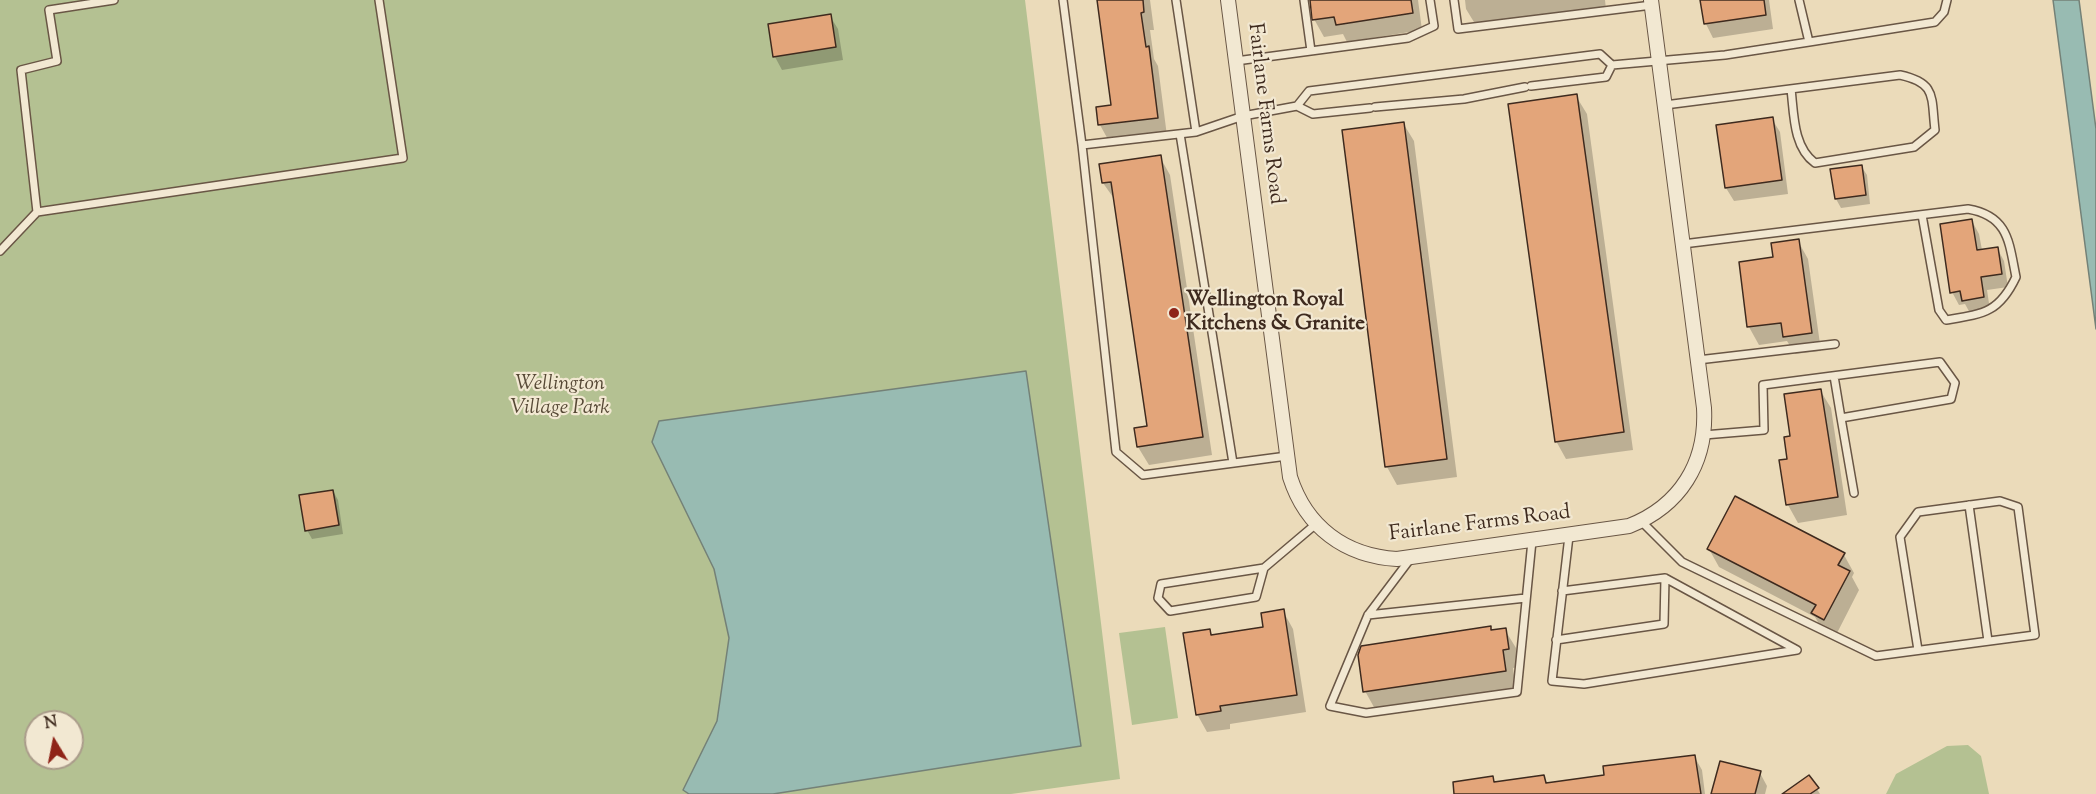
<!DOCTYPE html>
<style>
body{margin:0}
#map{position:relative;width:2096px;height:794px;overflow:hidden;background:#ebdbba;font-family:"Sorts Mill Goudy",serif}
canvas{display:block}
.north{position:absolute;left:24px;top:710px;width:60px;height:60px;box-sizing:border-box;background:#f2e8d2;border:2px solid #aa9c8a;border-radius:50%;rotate:350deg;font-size:16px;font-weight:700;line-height:24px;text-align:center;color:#3e2a1e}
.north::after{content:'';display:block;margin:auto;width:21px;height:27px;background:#8f2418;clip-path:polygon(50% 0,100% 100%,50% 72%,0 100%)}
</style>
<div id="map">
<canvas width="2096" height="794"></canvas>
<div class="north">N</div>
</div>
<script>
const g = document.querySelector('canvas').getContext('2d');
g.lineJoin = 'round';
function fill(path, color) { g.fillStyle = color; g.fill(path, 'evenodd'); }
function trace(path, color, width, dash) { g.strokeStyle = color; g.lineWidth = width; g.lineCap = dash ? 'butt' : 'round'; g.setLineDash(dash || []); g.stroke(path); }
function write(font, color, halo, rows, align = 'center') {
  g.font = font + ' "Sorts Mill Goudy",serif'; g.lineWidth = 4.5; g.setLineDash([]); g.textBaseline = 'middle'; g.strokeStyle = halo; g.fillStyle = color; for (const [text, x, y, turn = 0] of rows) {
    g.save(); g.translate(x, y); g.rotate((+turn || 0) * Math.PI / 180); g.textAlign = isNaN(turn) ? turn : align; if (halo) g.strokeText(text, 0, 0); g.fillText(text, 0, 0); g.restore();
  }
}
fill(new Path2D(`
 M0,0H1025L1120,779L1011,794H0ZM36,722H72V758H36Z
 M1165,627L1178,718L1132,725L1119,633Z
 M1968,745L1981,756L1989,794H1886L1896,774L1947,746Z`), '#b4c192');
const water = new Path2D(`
 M2053,0H2079L2096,129V329Z
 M1026,371L1081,746L773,794H689L683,790L717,721L729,638L714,569L652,442L659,421Z`);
fill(water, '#98bbb2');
trace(water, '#748177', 1.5);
fill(new Path2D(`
 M1099,0H1150L1154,30H1150L1154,59L1158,66L1167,136L1110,143L1100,125L1112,106Z
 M1311,0H1418L1422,30L1347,42L1343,34L1324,37L1314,19Z
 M1465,0H1605L1606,9L1477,27L1466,9Z
 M1702,0H1769L1773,29L1713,38L1706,24Z
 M830,16L838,29L843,60L782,70L775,57Z
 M1576,96L1587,114L1633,450L1566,459L1556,441Z
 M1772,119L1780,132L1788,194L1734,201L1726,188L1718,127Z
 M1403,123L1414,141L1457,477L1397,485L1387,467Z
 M1160,157L1170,175L1212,455L1149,465L1138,447L1149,427L1115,200L1103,183Z
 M1861,166L1867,175L1870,204L1841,208L1836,199Z
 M1972,221L1979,234L1982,250L1997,248L2004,261L2008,287L1987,290L1990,310L1970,313L1965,304L1959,305L1952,292Z
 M1798,241L1808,259L1821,351L1795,354L1787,341L1759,345L1749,327L1740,264L1775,259Z
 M1820,390L1831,408L1847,515L1798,523L1788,505L1792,437Z
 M333,491L338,500L343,534L312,539L307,530Z
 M1709,549L1844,555L1854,573L1852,577L1859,590L1835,637L1823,631L1815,617L1719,567Z
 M1283,611L1293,629L1306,712L1230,724V729L1207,732L1197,714L1210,630L1213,636L1265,629Z
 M1505,630L1516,648L1518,667L1513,668L1516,689L1375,709L1365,691L1492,632Z
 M1694,756L1702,770L1705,794H1456L1492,778L1496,784L1543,776L1548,784L1606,776Z
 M1760,773L1767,786L1765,794H1713Z
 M1817,789L1820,794H1785Z`), '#0003');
const building = new Path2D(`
 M1097,0H1143L1144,12L1141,13L1146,47L1149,46L1158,118L1098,125L1096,107L1111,105Z
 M1310,0H1411L1413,13L1336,25L1334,17L1312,20Z
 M1700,0H1764L1766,15L1704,24Z
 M831,14L836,47L773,57L768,24Z
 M1577,94L1624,432L1555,442L1508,104Z
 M1773,117L1782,180L1725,188L1716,125Z
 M1404,122L1447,459L1385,467L1342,130Z
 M1161,155L1203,437L1137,447L1134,428L1147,426L1111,182L1102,183L1099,164Z
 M1862,165L1866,195L1835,199L1830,169Z
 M1972,219L1977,250L1998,247L2002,274L1981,277L1984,297L1962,301L1960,291L1950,293L1940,224Z
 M1799,239L1812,333L1783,337L1781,323L1747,327L1739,262L1773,257L1771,243Z
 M1821,389L1838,497L1786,505L1779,460L1787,459L1784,437L1790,436L1784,394Z
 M333,490L339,525L305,531L299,495Z
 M1735,496L1845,553L1838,565L1850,571L1824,620L1811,613L1816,605L1707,549Z
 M1284,609L1297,695L1220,706L1221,711L1196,715L1183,633L1210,629L1211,635L1263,627L1261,613Z
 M1491,626V630L1506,628L1509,649L1503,650L1506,671L1363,692L1358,655L1361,646Z
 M1695,755L1701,794H1454L1453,782L1493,776L1494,782L1544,775L1546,783L1604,775L1603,766Z
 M1720,761L1761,771L1755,794H1711Z
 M1809,775L1819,788L1810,794H1782Z`);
fill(building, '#e3a57a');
trace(building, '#3e2a1e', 1.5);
const lane = new Path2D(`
 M1063,0L1082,145L1196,132L1243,116L1297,106L1313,114L1370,108
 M1176,0L1196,132
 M1304,0L1311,51
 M1454,0L1458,29L1652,5
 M1809,42L1935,22L1944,12L1947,0
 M1236,61L1408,38L1434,26L1430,0
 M1531,86L1606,77L1612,65
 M1665,105L1900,75C1937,83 1931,97 1935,130L1914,147L1815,163C1793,147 1794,114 1791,89
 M1297,106L1309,91L1600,54L1612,65L1725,55L1809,42L1799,0
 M1375,107L1464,99L1525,87
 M1180,134L1233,463
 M1082,145L1116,452L1143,475L1287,456
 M37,212L21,70L57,61L49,10L114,0
 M1683,244L1968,209C2009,216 2009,243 2016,277C1999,313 1983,314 1946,320L1939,310L1922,215
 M0,251L37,212L403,158L379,0
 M1698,360L1835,344
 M1841,418L1854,493
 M1704,435L1764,430L1763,385L1940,362L1955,383L1951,399L1841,418L1834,376
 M1969,505L1988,641
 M1641,521L1682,562L1876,656L2035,635L2018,507L2000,501L1918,512L1900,537L1918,650
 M1411,558L1368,615L1330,706L1366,713L1517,692L1532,541
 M1264,568L1256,597L1170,611L1158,598L1161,584L1264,568L1316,524
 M1562,591L1665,578L1797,650L1584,684L1552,681L1569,536
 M1368,615L1526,598
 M1556,640L1664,624L1665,578`);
const street = new Path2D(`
 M1228,0L1290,477C1306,527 1345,556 1397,559L1629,526C1680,506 1707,463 1704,408L1651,0`);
trace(lane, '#695645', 10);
trace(street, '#695645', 16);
trace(lane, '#f2e8d2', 7);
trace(street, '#f2e8d2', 14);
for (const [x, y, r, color] of [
 [1174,313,6,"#8f2418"]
]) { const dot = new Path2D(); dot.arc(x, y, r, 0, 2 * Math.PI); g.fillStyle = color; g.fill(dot); trace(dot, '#f2e8d2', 2); }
write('21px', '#3e2a1e', '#f2e8d2', [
 ["Fairlane Farms Road",1264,114,83],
 ["Fairlane Farms Road",1480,525,-7]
]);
write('bold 21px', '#3e2a1e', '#f2e8d2', [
 ["Wellington Royal",1186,301],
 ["Kitchens & Granite",1186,325]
], 'left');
write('italic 21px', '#564835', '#f2e8d2', [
 ["Wellington",560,385],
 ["Village Park",560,409]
]);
</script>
